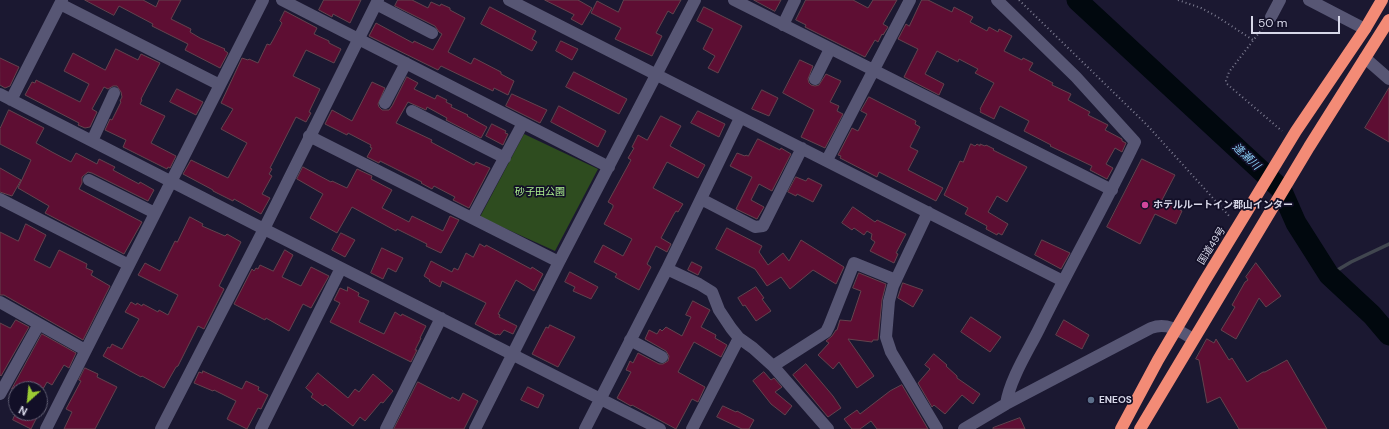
<!DOCTYPE html>
<meta charset="utf-8">
<style>
body{margin:0}
#map{position:relative;width:1389px;height:429px;overflow:hidden;background:#1b1831;font-family:"DM Sans",sans-serif}
canvas{display:block}
.north{position:absolute;left:8px;top:381px;width:40px;height:40px;box-sizing:border-box;background:#120f27;border:1px solid #615f74;border-radius:50%;rotate:207deg;font-size:11px;font-weight:700;line-height:16px;text-align:center;color:#d7d7e8}
.north::after{content:'';display:block;margin:auto;width:14px;height:18px;background:#9bcb33;clip-path:polygon(50% 0,100% 100%,50% 72%,0 100%)}
.scale{position:absolute;left:1251px;top:16px;width:89px;height:18px;box-sizing:border-box;border:2px solid #d7d7e8;border-top:0;padding-left:5px;font-size:12px;line-height:14px;white-space:nowrap;color:#d7d7e8;-webkit-text-stroke:3px #120f27;paint-order:stroke}
</style>
<div id="map">
<canvas width="1389" height="429"></canvas>
<div class="north">N</div>
<div class="scale">50 m</div>
</div>
<script>
const g = document.querySelector('canvas').getContext('2d');
g.lineJoin = 'round';
function fill(path, color) { g.fillStyle = color; g.fill(path, 'evenodd'); }
function trace(path, color, width, dash) { g.strokeStyle = color; g.lineWidth = width; g.lineCap = dash ? 'butt' : 'round'; g.setLineDash(dash || []); g.stroke(path); }
function write(font, color, halo, rows, align = 'center') {
  g.font = font + ' "DM Sans","Noto Sans JP",sans-serif'; g.lineWidth = 3.5; g.setLineDash([]); g.textBaseline = 'middle'; g.strokeStyle = halo; g.fillStyle = color; for (const [text, x, y, turn = 0] of rows) {
    g.save(); g.translate(x, y); g.rotate((+turn || 0) * Math.PI / 180); g.textAlign = isNaN(turn) ? turn : align; if (halo) g.strokeText(text, 0, 0); g.fillText(text, 0, 0); g.restore();
  }
}
fill(new Path2D(`
 M524,134L598,169L555,251L480,217Z`), '#2e4c1f');
trace(new Path2D(`
 M1329,275L1351,262L1389,244`), '#41464f', 3.5);
trace(new Path2D(`
 M1077,0L1281,189L1296,223L1329,275L1372,315L1389,335`), '#01080e', 21);
const building = new Path2D(`
 M85,0H143L156,7L159,0H181L171,19L191,29L190,32L200,38L225,49L224,50L228,53L220,68L185,50L188,44L152,26L153,24L119,6L114,15Z
 M324,0H361L350,23L333,14L332,17L319,10Z
 M398,0H412L428,8L431,2L440,6L441,4L450,8V10L465,18L448,52L471,64L474,58L501,72V74L514,81L508,95L494,88L493,91L441,66L438,70L369,36L376,23L413,43L414,41L433,50L442,34L439,32L435,26L395,6Z
 M545,0H578L592,8L582,25L571,19L574,15Z
 M624,0H681L673,14L668,11L656,33L662,36L652,56L615,39L621,28L591,13L597,1L618,12Z
 M754,0H781L775,11Z
 M806,0H853L868,8L873,0H897L883,24L888,27L883,35L882,34L878,42L875,40L865,57L805,27L806,25L796,20Z
 M922,0H928L952,12L954,7L973,17L970,22L987,31L989,27L998,32L999,29L1012,36L1004,51L1022,60L1023,58L1033,63L1029,70L1053,83L1052,85L1071,94L1068,100L1090,112L1088,115L1108,125L1105,130L1122,139V141L1126,143L1122,152L1115,148L1106,164L1113,168L1107,179L1090,170L1092,166L1050,146L1051,145L1024,131L1029,121L1000,106L994,119L980,112L981,110L980,109L994,83L975,73L978,69L959,59L958,62L937,51L925,74L944,84L939,95L904,77L918,49L898,39L906,24L909,26Z
 M490,7L536,31L532,39L537,42L532,51L481,24Z
 M704,7L742,26L718,73L708,68L715,56L703,49L713,29L697,21Z
 M285,11L317,28L314,34L329,41V43L341,49L334,63L306,50L293,76L320,89L309,112L311,113L306,122L296,117L270,168L272,169L269,174L272,176L262,194L270,198L261,214L234,199L233,201L213,191V190L183,174L191,160L228,178L247,143L221,129L233,109L221,103L242,58L248,60L249,59L258,63L267,44L270,45L273,40L282,23L280,21Z
 M561,41L578,49L572,60L556,51Z
 M116,49L138,60L141,54L160,63L141,99L142,100L140,104L165,116L151,143L176,156L170,168L168,167L167,169L123,147L126,140L105,130L110,119L112,120L121,102L120,101L122,97L121,92L117,86H113L108,89L104,87L92,109L97,112L90,127L85,128L78,125L79,123L25,95L32,82L35,83L36,80L80,102L89,84L64,71L73,53L105,70Z
 M0,58L19,67L10,86L5,88L0,85Z
 M800,60L813,66L808,79L809,83L811,85L815,86L819,85L826,74L841,81L830,102L839,106L837,111L843,114L825,148L801,137L814,110L783,93Z
 M574,72L627,99L619,114L566,87Z
 M407,77L418,83L414,89L435,99L437,95L447,100L446,102L452,105L451,107L468,115L467,116L487,127L481,138L446,120L447,118L427,107L426,110L408,102L396,123L432,140L431,142L474,165L476,162L490,168L469,208L453,200L455,197L434,186L432,189L421,183L422,182L380,161L379,163L367,157L372,148L370,147L371,145L348,133L347,135L325,124L332,110L352,121L372,82L385,88L378,104L379,107L382,110H389L392,106Z
 M1389,88V142L1365,128Z
 M177,89L203,102L196,115L170,102Z
 M762,90L778,98L769,116L752,109Z
 M512,94L547,110L540,123L506,106Z
 M869,97L916,121L915,124L920,127L910,147L918,151L908,170L943,188L936,201L879,172L877,177L840,158L841,156L838,155L852,128L858,131L867,114L861,111Z
 M559,106L606,131L598,147L551,122Z
 M9,110L44,128L36,143L52,152L71,162L76,153L97,164L99,159L115,167L113,170L139,184L140,182L154,190L148,201L92,173L88,172L82,177V183L79,189L142,222L124,254L45,213L49,206L18,188L31,160L0,144V129Z
 M698,111L725,124L719,137L691,123Z
 M661,116L681,126L670,146L705,165L698,178L667,162L653,188L683,204L678,212L676,211L674,214L661,238L671,244L667,252L656,246L647,264L651,267L639,290L615,277L617,274L594,262L603,245L623,256L632,239L604,224L613,207V205L608,202L631,160L628,158L634,148L632,147L638,135L647,140Z
 M492,124L506,131L505,133L508,134L503,145L486,136Z
 M758,139L780,150L781,148L791,154L772,191L759,184L751,200L764,207L757,219L736,209L752,177L730,166L737,153L745,156L746,155L748,156Z
 M971,144L975,146L977,144L980,146V144L985,146L986,145L994,149L993,150L1027,167L1007,202L997,196L988,212L1008,224L1002,235L998,233L997,235L986,229L987,226L965,214L968,208L944,195L960,161L963,162Z
 M1142,159L1175,175L1162,200L1182,211L1176,224L1155,214L1140,244L1107,227Z
 M303,167L331,182L332,181L347,188L357,169L372,176L371,179L392,190L382,208L409,222L412,216L443,231L450,216L459,220L441,253L426,246L427,244L397,229L396,231L352,207L337,233L310,218L323,194L297,179Z
 M0,168L21,180L12,196L0,192Z
 M796,177L806,181L808,178L822,185L813,202L797,194L796,196L788,192Z
 M853,207L875,222L877,220L906,234L896,253L898,254L894,263L870,251L875,242L871,239L872,234L867,231L864,235L854,228L852,230L842,223Z
 M190,217L203,224L202,226L225,236L227,234L241,242L219,286L224,289L204,329L198,326L178,366L176,367L164,388L142,376L141,377L103,356L108,347L110,348L112,344L122,349L139,319L125,312L131,302L136,305L137,303L142,306L143,304L158,312L159,310L168,315L178,295L138,275L145,263L160,271L175,241L177,242Z
 M26,224L46,235L34,260L50,268L59,250L87,264L86,268L93,271L91,275L110,286L83,340L4,295H0V232L18,241Z
 M727,228L762,246L759,252L768,265L783,253L789,261L801,240L844,267L836,284L813,270L790,289L781,277L767,286L755,269L716,249Z
 M341,233L355,240L345,257L332,250Z
 M1042,240L1070,253L1061,269L1035,255Z
 M480,244L485,247L486,245L531,269L532,267L543,274L534,291L516,280L498,314L500,315L499,317L517,326L513,334L504,330L500,335L497,334L496,335L475,324L486,303L442,281L440,287L429,281L430,280L424,276L431,261L452,272L454,268L458,270L466,253L473,257Z
 M382,248L403,258L396,272L388,268L383,279L371,273Z
 M285,250L293,255L282,277L301,286L311,267L329,276L311,308L303,304L289,331L266,318L265,320L234,304L252,269L254,271L256,268L258,269L260,265L273,271Z
 M692,262L702,267L698,275L688,270Z
 M1256,263L1281,296L1266,307L1259,298L1236,339L1221,330L1235,307L1232,305L1245,282L1248,280L1246,277Z
 M570,272L598,287L591,299L573,291L575,287L565,282Z
 M859,273L886,284L882,300L878,340H873L872,342L848,339L874,376L857,388L839,362L833,369L818,355L829,343L826,341L832,336L836,330H837L840,320L851,321L861,291L853,288Z
 M903,283L923,290L913,307L898,298Z
 M348,287L359,293L358,296L369,301L359,322L384,334L395,312L401,316L402,314L426,326L420,338H421L415,350H417L411,362L330,322L340,303L334,300L340,288L347,291Z
 M756,287L764,298L762,299L771,311L756,321L745,305L743,306L738,298Z
 M693,301L710,310L701,327L716,335L715,338L727,345L721,357L694,342L678,372L705,387L698,402L692,399L676,429L632,405L631,406L617,398L631,372L626,370L630,361L633,363L638,353L659,364H663L668,361L669,356L666,351L645,339L649,330L657,334L660,329L662,331L666,327L682,336L691,317L686,315Z
 M971,317L1001,337L990,352L961,332Z
 M16,320L29,327L1,376L0,375V323L10,328Z
 M1064,320L1089,335L1082,349L1056,335Z
 M550,325L575,337L558,367L532,354L546,327L548,328Z
 M42,334L76,353L69,368L64,365L52,385L47,382L43,389H12Z
 M1207,339L1214,343L1216,339L1229,360L1232,358L1247,382L1263,372H1265L1287,360L1327,429H1239L1220,397L1207,403L1199,360L1196,359Z
 M934,354L947,365L946,366L957,376V378L980,394L973,404L962,395L945,414L934,405L932,407L918,383L930,369L925,365Z
 M806,364L833,396L841,408L828,417L793,375Z
 M85,368L98,374L97,377L117,387L95,429H64L72,412L66,409L81,381L79,380Z
 M203,371L242,389L246,381L259,387L258,390L268,395L261,409L258,408L247,429L227,419L236,401L214,390L213,391L194,383L199,372L202,373Z
 M764,372L771,380L774,378L782,387L775,392L792,406L785,415L771,404L753,381Z
 M318,373L348,398L355,389L359,392L373,374L393,391L383,403L381,402L365,421L360,417L353,426L325,404L323,406L311,397L313,394L306,388Z
 M418,382L451,399L452,397L459,401L463,393L478,401L464,429H394Z
 M902,385L928,429H877L871,421L860,429H852L844,419L857,410L860,414L890,391Z
 M528,387L544,395L538,408L521,400Z
 M723,406L736,412L737,411L754,420L749,429H742L717,417Z
 M16,413H39L31,429L13,420Z
 M1020,418L1025,429H993V428Z`);
fill(building, '#5e0e33');
trace(building, '#63434e', 1);
trace(new Path2D(`
 M1019,0L1147,125L1230,217
 M1178,0L1201,8L1216,16L1253,40
 M1265,25L1229,72L1226,81L1227,84L1282,131`), '#7d7c91', 2, [1, 3]);
trace(new Path2D(`
 M282,0L609,167
 M509,0L1063,281
 M734,0L1112,190
 M997,0L1076,77L1135,142C1105,205 1070,266 1039,329C1028,351 1010,379 1006,404
 M1309,0L1365,29
 M60,4L220,85
 M376,4L432,33
 M1271,17L1280,0
 M783,25L795,0
 M1365,58L1389,79
 M815,79L830,49
 M0,94L264,229L660,429
 M11,100L62,0
 M385,103L406,63
 M412,111L505,158
 M740,118L667,269L699,284L712,292L719,310L731,328L739,338L753,348L773,366L828,429
 M309,136L559,262
 M92,141L114,93
 M827,160L910,0
 M89,180L155,213
 M0,199L129,265
 M701,199L755,227L763,226L802,148
 M928,212L893,286L889,301L886,337L891,352L937,429
 M472,218L523,123
 M0,302L85,350
 M630,340L662,357
 M773,366L826,332L829,326L854,263L896,280
 M0,394L39,324
 M46,429L263,0
 M161,429L264,229L378,0
 M261,429L341,268
 M386,429L441,318
 M475,429L559,262L695,0
 M585,429L667,269
 M692,429L739,338
 M964,429L1006,404L1151,328C1167,322 1180,331 1193,339`), '#575674', 12);
trace(new Path2D(`
 M1121,429L1158,360L1204,282L1296,131L1365,29L1382,0
 M1140,429L1309,147L1389,20`), '#f38b76', 12);
for (const [x, y, r, color] of [
 [1145,205,4,"#d1479c"],
 [1091,400,4,"#5c6f8a"]
]) { const dot = new Path2D(); dot.arc(x, y, r, 0, 2 * Math.PI); g.fillStyle = color; g.fill(dot); trace(dot, '#120f27', 1.5); }
write('10px', '#adf18f', '#120f27', [
 ["砂子田公園",540,192]
]);
write('bold 10px', '#d7d7e8', '#120f27', [
 ["ホテルルートイン郡山インター",1153,205],
 ["ENEOS",1099,400]
], 'left');
write('10px', '#d7d7e8', '#120f27', [
 ["国道49号",1212,246,-58]
]);
write('italic 11px', '#87caf2', '#120f27', [
 ["逢瀬川",1246,157,43]
]);
</script>
